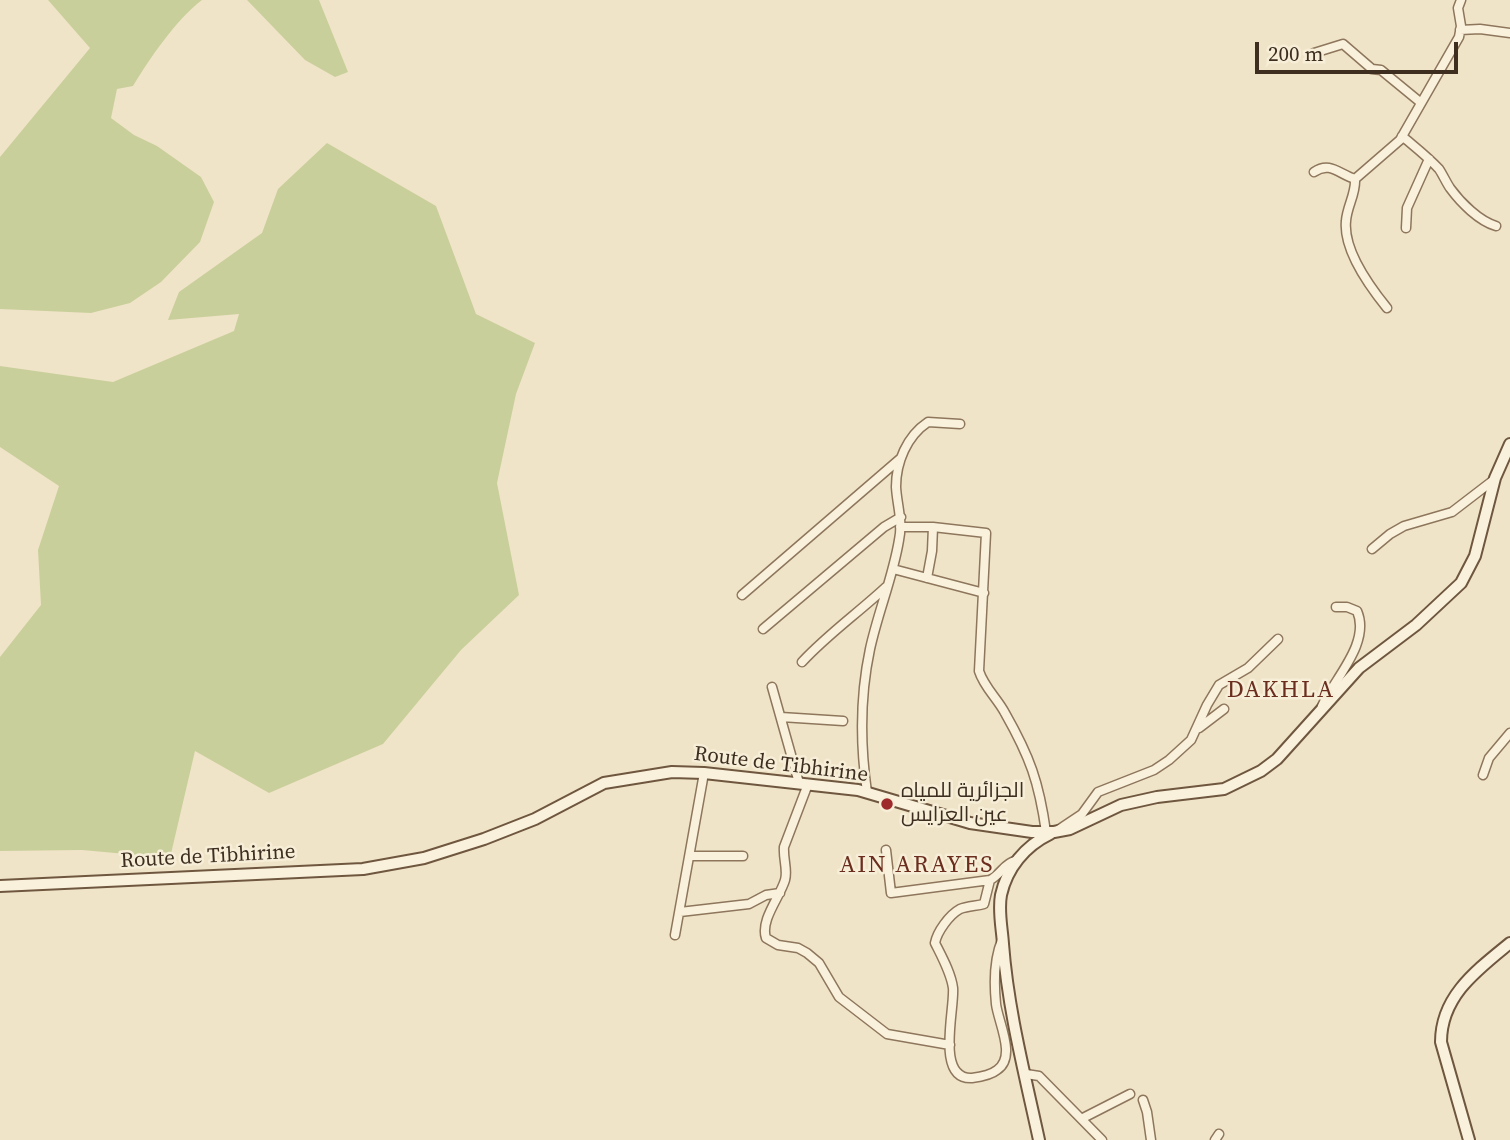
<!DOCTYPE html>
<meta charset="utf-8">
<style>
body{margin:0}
#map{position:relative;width:1510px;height:1140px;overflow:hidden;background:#f0e4c8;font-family:"Source Serif 4",serif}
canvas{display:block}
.scale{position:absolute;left:1255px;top:42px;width:203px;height:32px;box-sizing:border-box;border:4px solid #3d2e20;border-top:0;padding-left:9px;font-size:21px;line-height:24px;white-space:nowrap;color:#3d2e20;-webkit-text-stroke:5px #f7eed8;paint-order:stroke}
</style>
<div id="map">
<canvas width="1510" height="1140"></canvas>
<div class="scale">200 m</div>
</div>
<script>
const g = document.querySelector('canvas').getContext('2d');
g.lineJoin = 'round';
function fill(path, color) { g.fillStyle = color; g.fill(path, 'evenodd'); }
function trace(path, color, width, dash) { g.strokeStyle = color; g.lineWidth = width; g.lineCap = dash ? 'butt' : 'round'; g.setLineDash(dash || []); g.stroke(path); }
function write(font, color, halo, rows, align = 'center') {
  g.font = font + ' "Source Serif 4",Cairo,serif'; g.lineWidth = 5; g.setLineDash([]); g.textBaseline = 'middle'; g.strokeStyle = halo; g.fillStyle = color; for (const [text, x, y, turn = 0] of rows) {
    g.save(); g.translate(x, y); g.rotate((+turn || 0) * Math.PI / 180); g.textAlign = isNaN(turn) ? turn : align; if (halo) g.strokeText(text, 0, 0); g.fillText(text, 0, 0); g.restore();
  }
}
fill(new Path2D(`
 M48,0H202C175,21 150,58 133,86L117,89L111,118L134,135L157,146L201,177L214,202L200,242L161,282L130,303L91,313L0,309V157L90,48Z
 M247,0H319L348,72L335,77L305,60Z
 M327,143L436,206L476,314L535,343L516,394L497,483L519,595L461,650L383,744L269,793L195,751L170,858L82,850L0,851V657L41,605L38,550L59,486L0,447V366L113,382L234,331L239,314L168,320L179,292L262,233L278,189Z`), '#c9cf9b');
const street = new Path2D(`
 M1460,30L1480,29L1510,33
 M1314,53L1343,44L1372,69L1381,70L1420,102
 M1402,136C1415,147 1428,157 1439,169C1443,175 1446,182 1450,188C1461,203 1479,221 1496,226
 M1314,172C1330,161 1339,174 1355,179
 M1406,228L1407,208L1429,159
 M1387,308C1370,287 1343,250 1346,221C1347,206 1356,194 1355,179L1400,140L1459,37L1461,26L1458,8L1461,0
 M900,527H933L986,533L979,671C984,687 997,698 1005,713C1030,757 1039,782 1046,832
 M1372,549L1390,534L1404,526L1452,512L1495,479
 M893,569L984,593
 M927,578L932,551L933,527
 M742,595L901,458
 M763,629L884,527L901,517
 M802,662C828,634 858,613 886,587
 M772,687L799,783
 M1322,706C1334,679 1371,643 1357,611L1347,607H1336
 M781,717L843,721
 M1199,728L1224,709
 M1483,775L1489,758L1510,733
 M808,784L784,847C783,859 788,870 785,880C780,897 760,920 766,938L778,945L798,948L807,953L819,963L839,997L887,1034L950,1045
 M867,792C860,744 860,696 870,649C878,612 893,577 899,540C903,521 897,505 896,487C896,462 907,436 928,422L960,424
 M1058,830L1082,814L1098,792L1154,770L1169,760L1191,740L1207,705L1219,685L1248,668L1278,639
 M886,850L891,893L990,880C1000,875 1005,863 1015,861
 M690,856H743
 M990,880L984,904C976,906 967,906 960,909C949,915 937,932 935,943C942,957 951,973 953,988C955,1009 935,1080 972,1078C980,1077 991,1075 997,1070C1017,1057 998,1022 996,1004C994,984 994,959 1002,940
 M680,912L749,904L766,895L780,893
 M675,935L704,773
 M1026,1074L1039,1076L1102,1140
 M1143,1100L1147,1112L1151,1140
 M1083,1118L1130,1094
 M1215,1140L1219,1134`);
const secondary = new Path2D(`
 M0,886L363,869L424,858L484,839L535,819L604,783L672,772L704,773L858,790L970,823L1032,832H1054L1070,829L1121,805L1157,797L1224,789L1261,771L1277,759L1359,668L1416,625L1461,583L1475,556L1495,478L1510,444
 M1039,1140C1025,1075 1008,1010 1003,944C1002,928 998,911 1001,895C1007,868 1025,846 1050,834
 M1469,1140L1441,1042C1441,996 1477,970 1510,943`);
trace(street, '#8d765c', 11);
trace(secondary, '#6f573f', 14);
trace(street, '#faf1dc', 8);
trace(secondary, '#faf1dc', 10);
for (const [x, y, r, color] of [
 [887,804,7,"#9e2a2b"]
]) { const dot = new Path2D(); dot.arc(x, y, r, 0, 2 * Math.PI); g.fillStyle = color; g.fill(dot); trace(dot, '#f7eed8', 2.5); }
write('21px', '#3d2e20', '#f7eed8', [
 ["Route de Tibhirine",781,765,7],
 ["Route de Tibhirine",208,857,-3]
]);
write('21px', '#3d2e20', '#f7eed8', [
 ["الجزائرية للمياه",901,792],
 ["عين العرايس",901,816]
], 'left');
g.letterSpacing = '2px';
write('24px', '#6b2e1e', '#f7eed8', [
 ["DAKHLA",1281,691],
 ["AIN ARAYES",917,866]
]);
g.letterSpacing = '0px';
</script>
